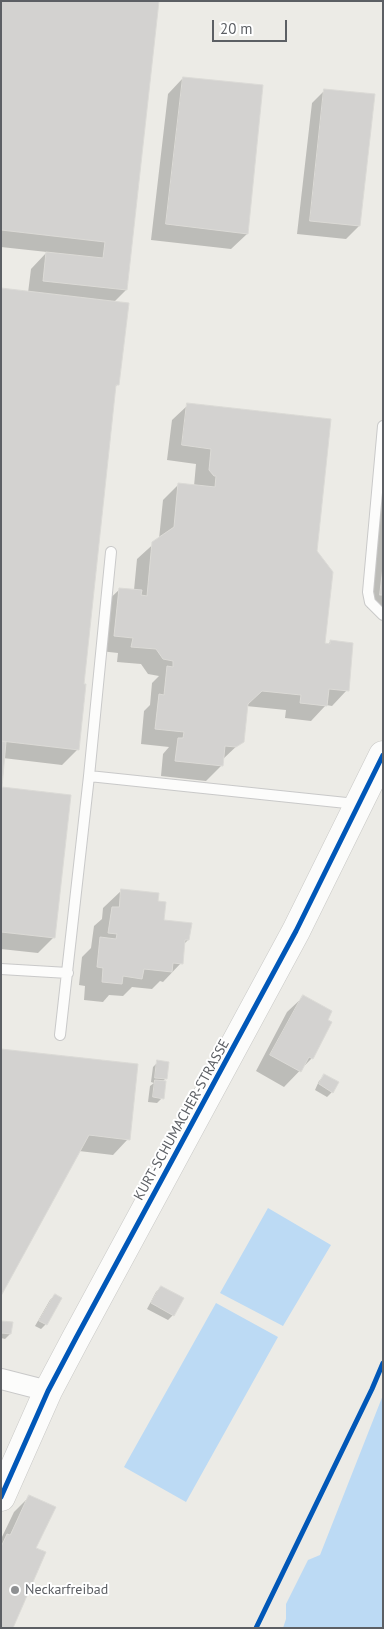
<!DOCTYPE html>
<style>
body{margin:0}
#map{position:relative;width:384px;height:1629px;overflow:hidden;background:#ecebe6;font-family:"PT Sans",sans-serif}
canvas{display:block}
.frame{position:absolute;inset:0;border:2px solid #5c5f64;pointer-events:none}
.scale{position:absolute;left:212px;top:20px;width:75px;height:22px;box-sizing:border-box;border:2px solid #5c5f64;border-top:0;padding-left:6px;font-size:15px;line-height:18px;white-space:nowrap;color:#5c5f64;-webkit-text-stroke:4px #fff;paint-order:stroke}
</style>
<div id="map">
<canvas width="384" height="1629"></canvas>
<div class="frame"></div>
<div class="scale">20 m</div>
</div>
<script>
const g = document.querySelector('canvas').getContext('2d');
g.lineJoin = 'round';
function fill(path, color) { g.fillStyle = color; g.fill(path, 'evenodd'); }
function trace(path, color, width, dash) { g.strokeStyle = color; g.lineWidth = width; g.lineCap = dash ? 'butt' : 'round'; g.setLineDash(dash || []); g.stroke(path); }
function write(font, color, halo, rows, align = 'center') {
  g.font = font + ' "PT Sans",sans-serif'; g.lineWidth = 4; g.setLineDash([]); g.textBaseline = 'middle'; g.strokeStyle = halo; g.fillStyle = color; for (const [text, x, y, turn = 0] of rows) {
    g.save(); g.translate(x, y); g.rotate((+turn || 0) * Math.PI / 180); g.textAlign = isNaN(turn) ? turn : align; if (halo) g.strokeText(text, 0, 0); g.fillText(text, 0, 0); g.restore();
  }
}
fill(new Path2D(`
 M268,1208L331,1245L283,1326L220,1293Z
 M216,1303L278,1337L186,1502L124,1467Z
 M383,1395V1628H283L286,1619V1604L308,1560L320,1555Z`), '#bcdaf4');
fill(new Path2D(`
 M1,1L126,290L114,302L118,384L115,387L82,685L77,750L62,765L3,758L1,783V290L28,293L31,269L47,252L1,247Z
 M183,78L247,234L231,249L151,240L168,94Z
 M325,90L373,95L359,226L346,239L297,234L312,103Z
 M188,405L315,551L324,644L327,645L331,641L347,690L332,706L326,705L311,721L285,718L286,710L246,706L242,741L222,760V765L206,781L161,776L163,754L169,747L141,744L144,711L150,705L152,683L159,676L148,674L141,664L117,662L118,653L100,651L104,604L120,589L134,590L137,559L159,539L163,500L179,484L194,486L196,464L167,460L172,420Z
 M383,477V609L367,608Z
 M1,789L54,937L38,953L1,949Z
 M122,890L156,903L162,921L188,940L184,944L181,963L163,982L160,981L152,989L132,987L123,996L109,995L103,1002L84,1000L85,986L79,985L82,957L91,948L94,926L102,919L103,908Z
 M303,997L312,1058L284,1087L256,1071L287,1012Z
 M1,1050L128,1139L113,1155L79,1151Z
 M158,1062L166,1078L162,1082V1098L157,1103L148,1102L150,1086L154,1083L151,1082L153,1067Z
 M324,1076L332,1092L327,1097L315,1090L319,1081Z
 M161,1287L173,1315L168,1320L147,1309L156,1292Z
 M55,1295L60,1298L46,1324L41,1329L35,1326L50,1300Z
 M1,1322L10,1334L5,1339L1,1338Z
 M30,1496L35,1548L1,1628V1539L14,1512Z`), '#0003');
const building = new Path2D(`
 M1,1H159L127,290L43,281L46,252L103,258L105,242L1,230Z
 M183,77L263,85L248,234L166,224Z
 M324,89L375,94L360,226L310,221Z
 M1,288L129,303L119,385H116L84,684H86L79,750L1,741Z
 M187,403L331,419L317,551L333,572L325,643L330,644V640L353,643L349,691L329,689L327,706L300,703L301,695L262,691L248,704L244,742L236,747L225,746L223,766L175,761L178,738H183L184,732L155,729L159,694L164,695L167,666L173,667V661L163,659L156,649L131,647L133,638L114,636L119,588L142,590L141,595L147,596L152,542L174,527L178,483L215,487L216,476H214L209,470L211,449L182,445Z
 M383,567V595H380Z
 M1,741L6,742L2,787L71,795L55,938L1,932Z
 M121,889L159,893L158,901L166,902L164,920L192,923L189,940H185L183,964L173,963L172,972L144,969L142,979L123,976L122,984L102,982L103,968L97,967L100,937L116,939L117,934L108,933L112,907H119Z
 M303,995L332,1011L328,1020L332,1022L313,1059L309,1057L301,1072L270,1055Z
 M1,1049L138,1064L130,1140L89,1135L1,1296Z
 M157,1060L169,1062L167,1079L155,1078Z
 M324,1074L339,1082L333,1093L319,1084Z
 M155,1080L166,1081L164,1099L153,1097Z
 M161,1286L184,1298L174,1316L151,1303Z
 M55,1294L62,1298L47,1325L39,1321Z
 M1,1321L13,1322L11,1334L1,1333Z
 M29,1495L56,1507L36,1548L46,1552L13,1628H1V1547L7,1534L10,1535Z`);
fill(building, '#d3d2d0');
trace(building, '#dbdad6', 1);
const lane = new Path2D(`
 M383,426L368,592L370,602L383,615
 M89,776L111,552
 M1,969L68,973
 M60,1035L89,776L356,804`);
const street = new Path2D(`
 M1,1379L48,1391`);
const secondary = new Path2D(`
 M1,1497L48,1391L76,1338L296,931L383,755`);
trace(lane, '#c9c9c9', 12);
trace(street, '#c9c9c9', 22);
trace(secondary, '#c8c8c6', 29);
trace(lane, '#fcfcfb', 10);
trace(street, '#fcfcfb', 20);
trace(secondary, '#fcfcfb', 28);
trace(new Path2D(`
 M1,1497L48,1391L76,1338L296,931L383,755
 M256,1628L372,1389L383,1363`), '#0057b8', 5);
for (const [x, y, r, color] of [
 [15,1590,5,"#8e9092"]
]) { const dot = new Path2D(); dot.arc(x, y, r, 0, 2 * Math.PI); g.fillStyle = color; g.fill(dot); trace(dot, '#fff', 2); }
write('14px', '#5c5f64', '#fff', [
 ["KURT-SCHUMACHER-STRASSE",182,1120,-61]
]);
write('14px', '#5c5f64', '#fff', [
 ["Neckarfreibad",25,1590]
], 'left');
</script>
